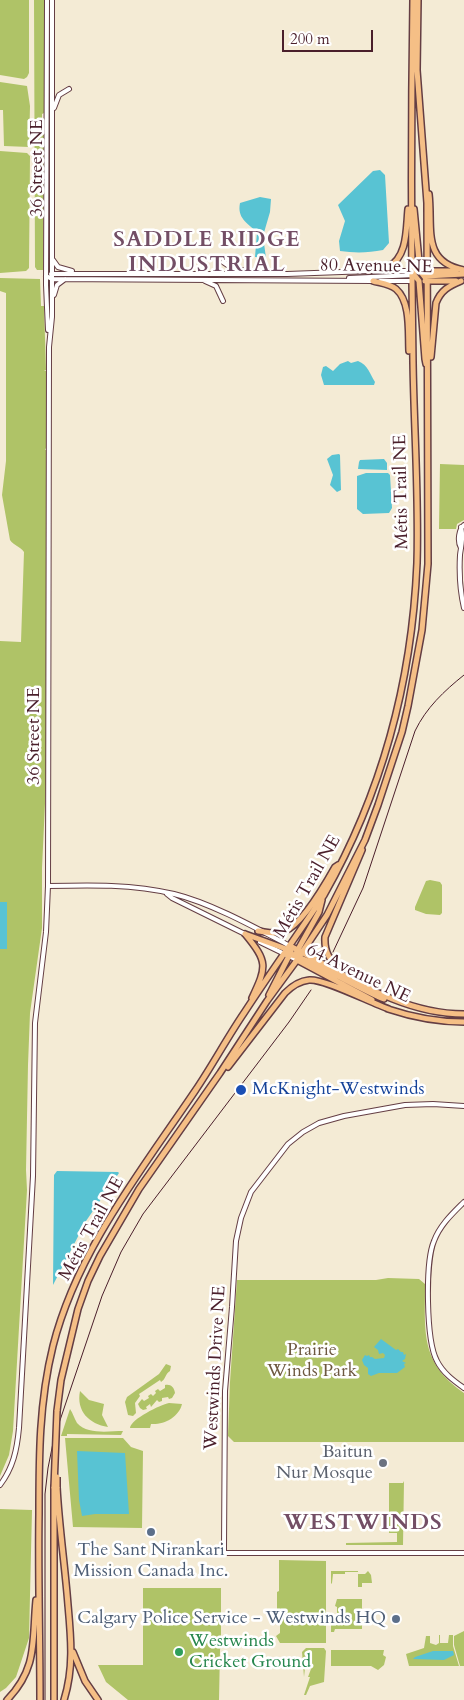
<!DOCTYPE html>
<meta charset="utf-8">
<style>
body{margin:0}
#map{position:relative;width:464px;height:1700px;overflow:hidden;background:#f4ebd5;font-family:Cardo,serif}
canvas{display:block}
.scale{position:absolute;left:282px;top:30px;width:91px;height:22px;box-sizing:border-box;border:2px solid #4a1f2b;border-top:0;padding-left:6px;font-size:15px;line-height:18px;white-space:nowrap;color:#4a1f2b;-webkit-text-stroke:4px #fff;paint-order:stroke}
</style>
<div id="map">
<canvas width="464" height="1700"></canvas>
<div class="scale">200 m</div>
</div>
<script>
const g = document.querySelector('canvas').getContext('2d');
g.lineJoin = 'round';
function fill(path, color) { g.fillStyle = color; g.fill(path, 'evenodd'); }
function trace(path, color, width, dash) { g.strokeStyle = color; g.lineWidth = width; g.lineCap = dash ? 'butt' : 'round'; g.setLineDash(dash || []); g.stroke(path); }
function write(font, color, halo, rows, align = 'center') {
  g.font = font + ' Cardo,serif'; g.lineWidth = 5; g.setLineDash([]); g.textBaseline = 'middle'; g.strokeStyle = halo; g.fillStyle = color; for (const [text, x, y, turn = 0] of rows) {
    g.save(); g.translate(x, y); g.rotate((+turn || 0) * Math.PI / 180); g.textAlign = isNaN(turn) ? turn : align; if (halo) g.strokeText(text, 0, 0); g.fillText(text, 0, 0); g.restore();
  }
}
fill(new Path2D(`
 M0,0H29V73L27,77L24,79L0,75Z
 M34,0H44V113L42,114V118H44L43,270H37L35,267Z
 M0,82L27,86L30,106L29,147L4,146L3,110H0Z
 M0,151L27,153L30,156L29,268L26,271L0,273Z
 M0,278L40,279L41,306H44L46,370L44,371H46V448L45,450H46V782L42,868V928L30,1013L28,1065L26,1170L27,1190L13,1431L9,1455L0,1476V641L21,642L24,552C20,546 14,546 10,540L2,495L6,461V293L0,291Z
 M440,464L464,465V520L457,524L456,529H439Z
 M430,880L440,882L442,885V913L440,915L426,914L415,910V907L426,881Z
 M388,1278L419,1279L425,1284C425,1333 420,1362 464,1393V1442H234L228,1436L230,1382L237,1280H376Z
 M166,1364L171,1366L170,1371C165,1374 166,1379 161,1382L160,1380L139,1394L140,1396L135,1403L136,1413L133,1416L128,1415L125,1402L127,1397L159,1374Z
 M165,1385C171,1384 174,1387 175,1393L172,1398L169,1399L168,1397L162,1398V1401L159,1402L157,1400L151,1407L150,1404L146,1407L147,1409L143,1410L140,1408L138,1404L142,1399L144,1401L149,1398L148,1396L151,1394L153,1396L156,1393L155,1391L158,1389L160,1391L165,1388Z
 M80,1391L89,1400L104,1404L102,1415L108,1427C89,1424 76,1411 80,1391Z
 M169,1403L182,1404C179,1417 164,1425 151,1424L150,1428H130C131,1419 160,1405 169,1403Z
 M70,1409C73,1413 74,1418 77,1423C88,1435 109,1431 123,1431L121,1435L67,1434V1436H61Z
 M65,1438H123L131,1447L143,1451L142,1528L73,1527Z
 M404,1481L403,1545H346V1543L397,1542V1533H389V1483H403Z
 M0,1509L32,1510L29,1638L16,1677L6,1688L0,1692Z
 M279,1560L326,1561V1643H280L276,1636L280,1633V1612L277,1611V1592L279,1591Z
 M331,1571H358V1574H365L368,1571L371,1575L372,1583H362V1587H358V1572H345V1574H333L332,1583L331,1584Z
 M143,1588H221V1645L220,1650L219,1700H128L106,1682L98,1665H143Z
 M337,1599H362V1629H335L334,1632H331V1621L337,1614V1607L335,1606Z
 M464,1631V1666H460L454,1645V1636Z
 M439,1635H440V1643H448L449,1635H453V1646L459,1666H409L406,1654L424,1648L426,1636H430V1643L436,1645L439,1643Z
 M306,1648H324L326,1651L324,1682L310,1686L306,1695H304L310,1677H308L311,1669L305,1668L304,1677L302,1652Z
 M331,1650H384L383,1655L386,1657L384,1665L378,1670L371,1666H331Z`), '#afc367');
fill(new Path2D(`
 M380,170L385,175L389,243L383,250C368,253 354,253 340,251L339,241L345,221L338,205L373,171Z
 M260,197L271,199L270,212L263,236L266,258L255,257L257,232C247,223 237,218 240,203Z
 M348,361L351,363L358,361C368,365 370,374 375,382L374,385H324L321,375L323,367L326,366L333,371L340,364Z
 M339,454L340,455L341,490L337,492L330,485L333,475L327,459L332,455Z
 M384,459L387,463V470L358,469L359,462L360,460Z
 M366,473H388L390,475L392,508L389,513L363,514L357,509V476Z
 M0,902H7V949H0Z
 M57,1171L118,1172L119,1173L86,1221L53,1285L54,1175Z
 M381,1339L396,1350L398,1349L401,1352H403L404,1355L406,1354L405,1359L402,1361L406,1363L404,1364L405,1367L397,1373H379L371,1376L368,1374V1368L364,1365L362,1360L365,1355L367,1356L369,1355L370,1357H372L375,1359L384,1358L385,1355L383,1353L379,1354L378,1350L374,1347Z
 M77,1451L125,1453L129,1514H95L82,1516L79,1500Z
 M433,1651H453L454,1655L444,1660L413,1659L415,1657Z`), '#58c3d3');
const minor = new Path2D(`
 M47,0L46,285L48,330
 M54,108L59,95L69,89
 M53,260L58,267L72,271
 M223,262L232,268L250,272
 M378,271H411
 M51,274H287L369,271
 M46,276L52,279L373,281
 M349,278L414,275
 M205,281L216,286L223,301
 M380,281H412
 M54,295L57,285L65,279
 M461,527C464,537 461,546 460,555C459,573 460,591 464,608
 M461,548C457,541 459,529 464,525
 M48,886C90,885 133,884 174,894C211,903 256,928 290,946
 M167,894L172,898L247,935
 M260,942L297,960
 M464,1106L433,1104L405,1105L344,1116L319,1123L303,1132L288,1144L251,1192L241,1218L236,1241L232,1307L225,1391L224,1547V1553H464
 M464,1202C452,1214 440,1225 434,1241C425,1262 426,1341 437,1361C443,1373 454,1381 464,1388
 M0,1485C13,1468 17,1450 19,1428L33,1176L35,1023L46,932L48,886L49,347L52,317V0`);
const major = new Path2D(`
 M429,194C433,227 421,262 464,270
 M414,209L420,271L427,280
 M368,271C375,270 382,269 388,267C408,257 406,228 408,209
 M411,271L419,281L425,359L426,364
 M411,271H456
 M426,276L464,274
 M373,281C380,283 390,284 396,289C411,302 408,332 409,351
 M425,281H456
 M431,357L436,303C441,290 449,286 461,281
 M258,931C267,932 276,935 285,931C302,924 326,883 335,867L338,865
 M245,934C268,962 267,966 252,998
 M245,934L289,950
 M290,946C345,974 399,1014 464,1014
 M296,953L319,912L322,900
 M285,954C299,952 364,992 384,999
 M297,960L372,1000
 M341,970C330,960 324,953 325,937L362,850
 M269,995L291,952
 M388,1009C412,1017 438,1022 464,1022
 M228,1067L285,993C292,986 299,981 309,980C323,978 371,1003 389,1009
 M57,1411L61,1380L78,1309L88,1281L100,1256L139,1189L220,1073L267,1001L297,960L327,915L365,840L378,805L402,732L408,706L422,630L428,564L427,203L417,70L418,0
 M57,1487C59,1526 65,1566 68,1605C71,1638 74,1668 64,1700
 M73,1652L85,1681L98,1700
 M7,1700C38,1668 32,1641 36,1600
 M40,1700C40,1638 38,1576 39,1514C39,1457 39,1402 53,1346C77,1251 141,1171 195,1091C212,1066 227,1038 244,1013C270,973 298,934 324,895C382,793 412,680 417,563C419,496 414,429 413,362C411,241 411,121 413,0
 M54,1700V1487`);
trace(minor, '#643e44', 6);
trace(major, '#643e44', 8);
trace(minor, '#fff', 4);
trace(major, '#f5bf86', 5);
trace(new Path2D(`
 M333,952L363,888L415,731C426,708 444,691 464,675
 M45,1700V1494L48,1468L54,1438L102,1296L121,1252L143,1214L289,1022L311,990`), '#4a1f2b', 1);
const majorBridge = new Path2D(`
 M57,1477V1487
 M54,1487L57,1411`);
trace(majorBridge, '#643e44', 8, []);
trace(majorBridge, '#f5bf86', 5);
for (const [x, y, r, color] of [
 [241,1090,6,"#1a4fb4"],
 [383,1463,5,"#6b7280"],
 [151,1532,5,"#5c6f8a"],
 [396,1619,5,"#5c6f8a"],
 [179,1652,5,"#2e9e5b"]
]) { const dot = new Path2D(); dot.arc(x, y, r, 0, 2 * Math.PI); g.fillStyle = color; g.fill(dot); trace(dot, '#fff', 2); }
write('18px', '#4a1f2b', '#fff', [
 ["36 Street NE",38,168,-90],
 ["80 Avenue NE",376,267,1],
 ["Métis Trail NE",402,492,-91],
 ["36 Street NE",35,736,-90],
 ["Métis Trail NE",308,887,-60],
 ["64 Avenue NE",358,974,26],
 ["Métis Trail NE",92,1229,-61],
 ["Westwinds Drive NE",216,1368,-87]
]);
write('18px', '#164399', '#fff', [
 ["McKnight-Westwinds",252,1090]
], 'left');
write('18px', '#6d5840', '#fff', [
 ["Prairie",312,1351],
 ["Winds Park",312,1372]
]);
write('18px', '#5b616d', '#fff', [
 ["Baitun",373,1453],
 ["Nur Mosque",373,1474]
], 'right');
write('18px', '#4e5e75', '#fff', [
 ["The Sant Nirankari",151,1551],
 ["Mission Canada Inc.",151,1572],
 ["Calgary Police Service - Westwinds HQ",386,1619,"right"]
]);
write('18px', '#27864d', '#fff', [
 ["Westwinds",189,1642],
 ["Cricket Ground",189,1663]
], 'left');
g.letterSpacing = '1px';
write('bold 22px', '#734e65', '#fff', [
 ["SADDLE RIDGE",207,241],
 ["INDUSTRIAL",207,266],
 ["WESTWINDS",363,1524]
]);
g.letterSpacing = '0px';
</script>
